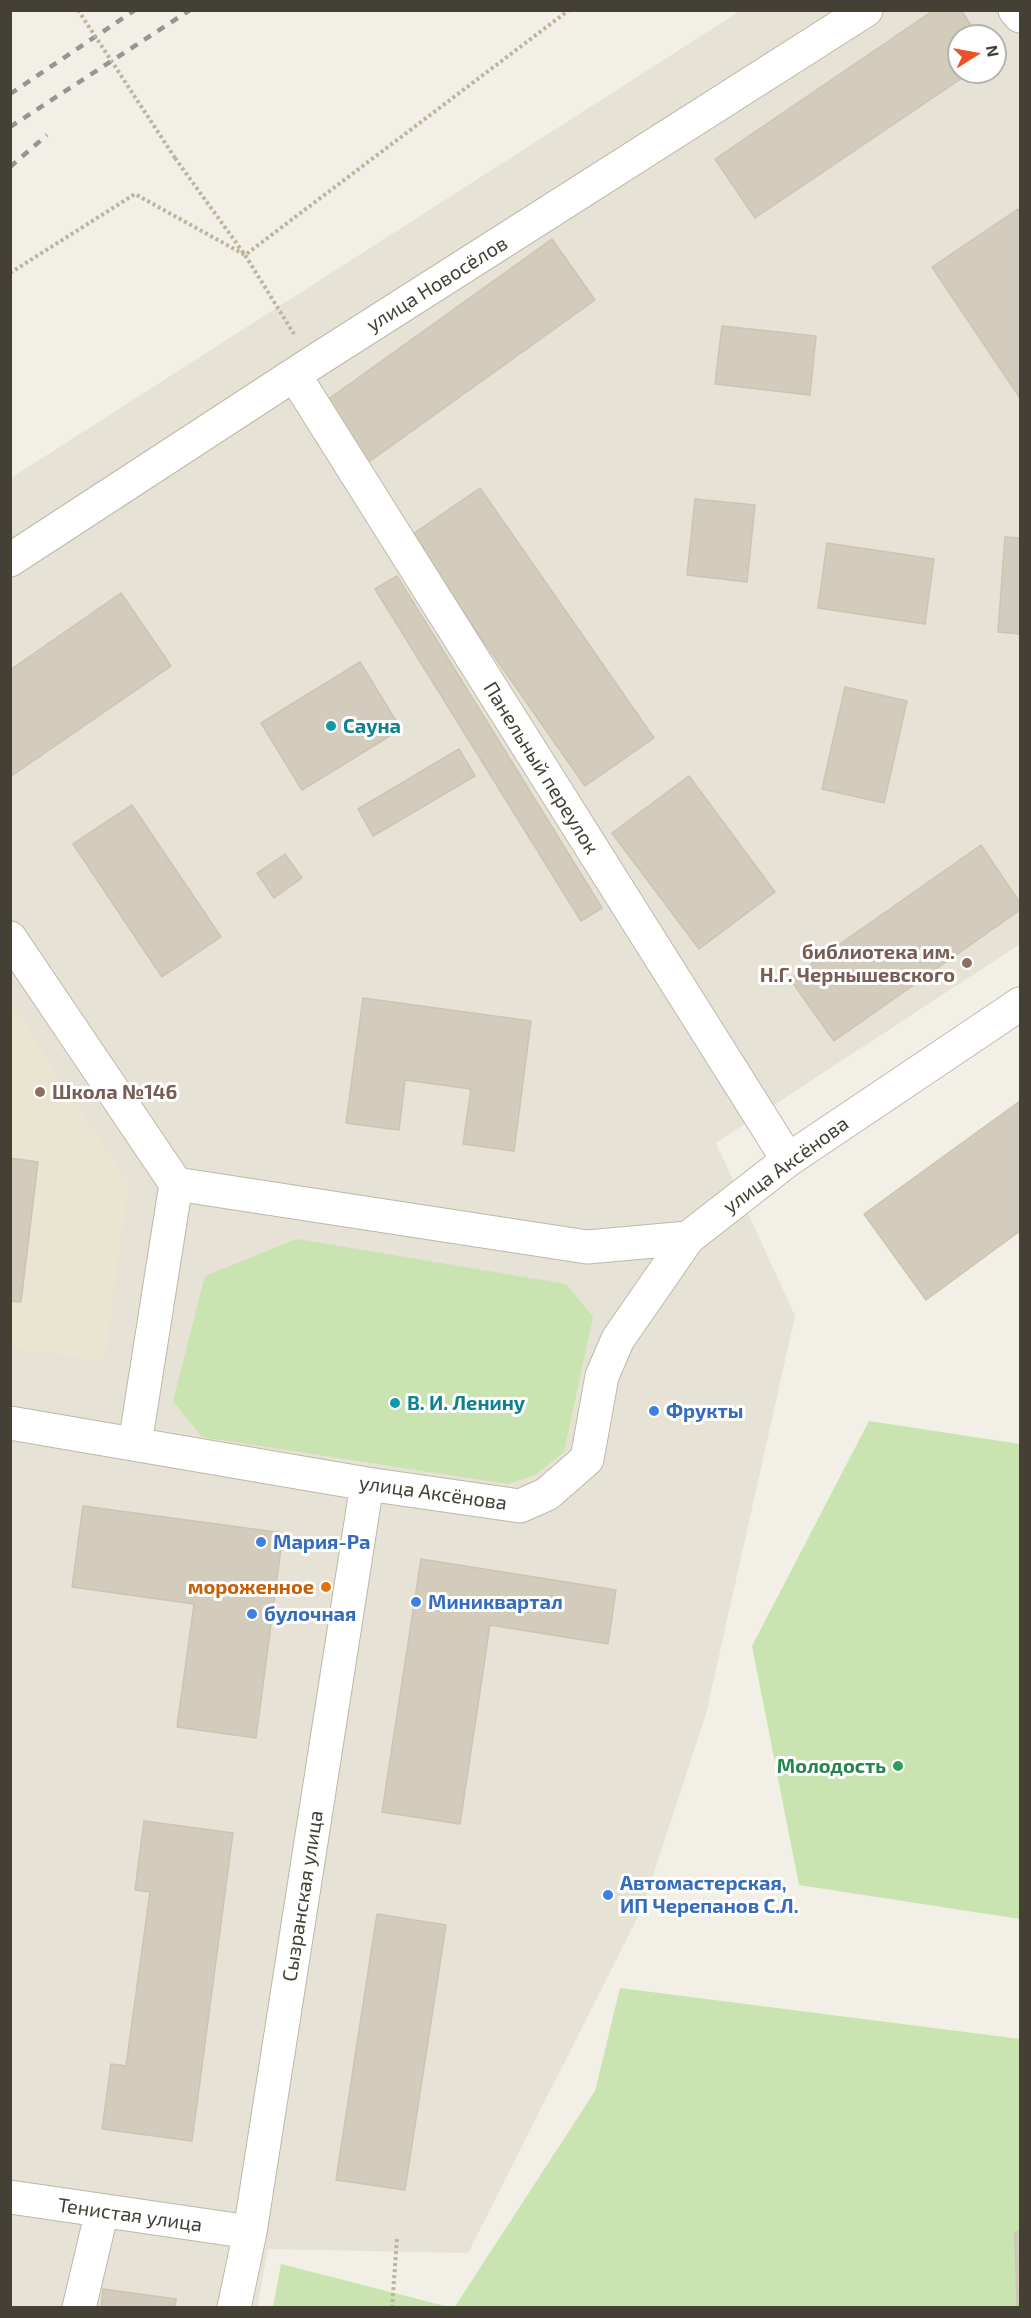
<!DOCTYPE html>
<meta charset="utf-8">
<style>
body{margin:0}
#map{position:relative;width:1031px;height:2318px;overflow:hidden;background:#f2efe6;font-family:"Exo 2",sans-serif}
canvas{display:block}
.frame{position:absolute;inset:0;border:12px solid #444036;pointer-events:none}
.north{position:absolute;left:947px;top:24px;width:60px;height:60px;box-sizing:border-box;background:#fff;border:2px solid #b4b3af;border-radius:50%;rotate:79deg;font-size:16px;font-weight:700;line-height:24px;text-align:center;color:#444036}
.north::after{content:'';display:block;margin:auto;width:21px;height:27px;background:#ec5224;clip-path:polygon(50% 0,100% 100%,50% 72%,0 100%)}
</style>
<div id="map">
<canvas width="1031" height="2318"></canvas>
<div class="frame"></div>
<div class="north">N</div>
</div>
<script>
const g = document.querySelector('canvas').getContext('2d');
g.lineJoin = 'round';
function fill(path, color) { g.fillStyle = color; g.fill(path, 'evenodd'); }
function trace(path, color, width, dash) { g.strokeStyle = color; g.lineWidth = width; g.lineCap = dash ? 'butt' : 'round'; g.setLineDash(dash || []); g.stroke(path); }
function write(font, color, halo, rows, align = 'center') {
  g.font = font + ' "Exo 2",sans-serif'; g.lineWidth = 6; g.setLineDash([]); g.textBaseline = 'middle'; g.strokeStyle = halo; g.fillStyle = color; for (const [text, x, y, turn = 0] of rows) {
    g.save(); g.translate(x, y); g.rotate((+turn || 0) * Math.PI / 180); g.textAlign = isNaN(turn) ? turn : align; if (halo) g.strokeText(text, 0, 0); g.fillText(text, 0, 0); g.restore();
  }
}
fill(new Path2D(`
 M740,11H1020V944L716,1143L795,1316L706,1714L642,1909L468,2253L268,2249L257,2307L11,2308V478ZM959,36H995V72H959Z`), '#e6e2d5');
fill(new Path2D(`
 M10,1001L128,1183L105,1361L11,1348Z`), '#eae5d1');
fill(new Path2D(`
 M297,1239L566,1284L593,1317L564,1452L535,1475L508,1484L202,1437L173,1401L205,1276Z
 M869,1421L1020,1444V1919L799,1885L752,1646Z
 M620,1988L1020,2039V2307L454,2308L595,2091Z
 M281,2264L449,2307H273Z`), '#c9e4b1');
const building = new Path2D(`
 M934,10H961L978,36H959V72H971L755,218L715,159Z
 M1018,209L1020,213V398L932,267Z
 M552,239L595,300L366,464L323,403Z
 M722,326L816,336L810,395L715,384Z
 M480,488L654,738L585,786L410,536Z
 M695,499L755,505L747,582L687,575Z
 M1005,537L1020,538V634L998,632Z
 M827,543L934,559L925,624L818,608Z
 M397,576L602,908L581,921L375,589Z
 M121,593L171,666L10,777V670Z
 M360,662L401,729L302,790L261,723Z
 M845,687L907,701L884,803L822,789Z
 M459,749L475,776L373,836L358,809Z
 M689,776L775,892L699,949L612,833Z
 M132,805L221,937L162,977L73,844Z
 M981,845L1020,903V910L834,1041L790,979Z
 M285,854L302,878L274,898L257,873Z
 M363,998L531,1021L514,1151L463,1144L471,1089L405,1080L399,1130L346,1123Z
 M1020,1101V1231L926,1300L864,1214Z
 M10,1158L38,1162L21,1302L10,1301Z
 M83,1506L283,1533L256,1738L177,1727L194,1604L72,1587Z
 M421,1559L616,1590L608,1644L490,1625L460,1824L382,1812Z
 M144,1821L233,1833L192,2141L102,2129L111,2064L126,2066L150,1892L135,1890Z
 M377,1914L446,1925L405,2190L336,2180Z
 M1015,2232H1020V2305H1017Z
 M103,2289L176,2299L175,2308H101Z`);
fill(building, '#d3ccbc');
trace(building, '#cdc4b0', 1.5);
const minor = new Path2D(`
 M1015,10L1020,16
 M295,376L788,1160
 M10,560L312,363L866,10
 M10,938L176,1184
 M10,1423L367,1484L520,1506L547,1494L587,1459L602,1376L618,1339L688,1238L788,1160L1020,1004
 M135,1444L176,1184L587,1247L688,1238
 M10,2197L250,2232
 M79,2308L102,2211
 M234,2308L250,2232L367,1484`);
trace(minor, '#bdb8aa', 35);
trace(new Path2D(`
 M175,158L245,255L294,334
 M10,273L135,194L245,255L569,10
 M392,2308L397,2238`), '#beb49c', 4, [3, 3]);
trace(minor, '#fff', 33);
trace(new Path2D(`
 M10,94L135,10
 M10,127L190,10
 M10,167L47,135`), '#959595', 4.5, [8, 8]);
trace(new Path2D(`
 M78,10L175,158`), '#beb49c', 4, [3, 3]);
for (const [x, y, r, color] of [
 [331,726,6,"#0f9aa8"],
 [967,963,6,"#8d6e63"],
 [40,1092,6,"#8d6e63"],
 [395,1403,6,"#0f9aa8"],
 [654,1411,6,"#3f7fe0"],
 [261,1542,6,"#3f7fe0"],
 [326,1587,6,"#e8710a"],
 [416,1602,6,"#3f7fe0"],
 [252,1614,6,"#3f7fe0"],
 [898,1766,6,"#2e9e5b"],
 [608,1895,6,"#3f7fe0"]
]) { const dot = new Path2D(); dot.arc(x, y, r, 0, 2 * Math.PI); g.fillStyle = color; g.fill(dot); trace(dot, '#fff', 2); }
write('20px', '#444036', '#fff', [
 ["улица Новосёлов",437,284,-32],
 ["Панельный переулок",541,768,58],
 ["улица Аксёнова",786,1165,-36],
 ["улица Аксёнова",433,1493,8],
 ["Сызранская улица",303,1896,-81],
 ["Тенистая улица",130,2215,8]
]);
write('bold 20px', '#0d838f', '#fff', [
 ["Сауна",343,726],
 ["В. И. Ленину",407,1403]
], 'left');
write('bold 20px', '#785e54', '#fff', [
 ["библиотека им.",955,952],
 ["Н.Г. Чернышевского",955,975],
 ["Школа №146",52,1092,"left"]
], 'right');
write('bold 20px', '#366cbe', '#fff', [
 ["Фрукты",666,1411],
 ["Мария-Ра",273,1542],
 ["Миниквартал",428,1602],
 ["булочная",264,1614],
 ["Автомастерская,",620,1883],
 ["ИП Черепанов С.Л.",620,1906]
], 'left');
write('bold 20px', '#c56008', '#fff', [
 ["мороженное",314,1587]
], 'right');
write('bold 20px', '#27864d', '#fff', [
 ["Молодость",886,1766]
], 'right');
</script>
